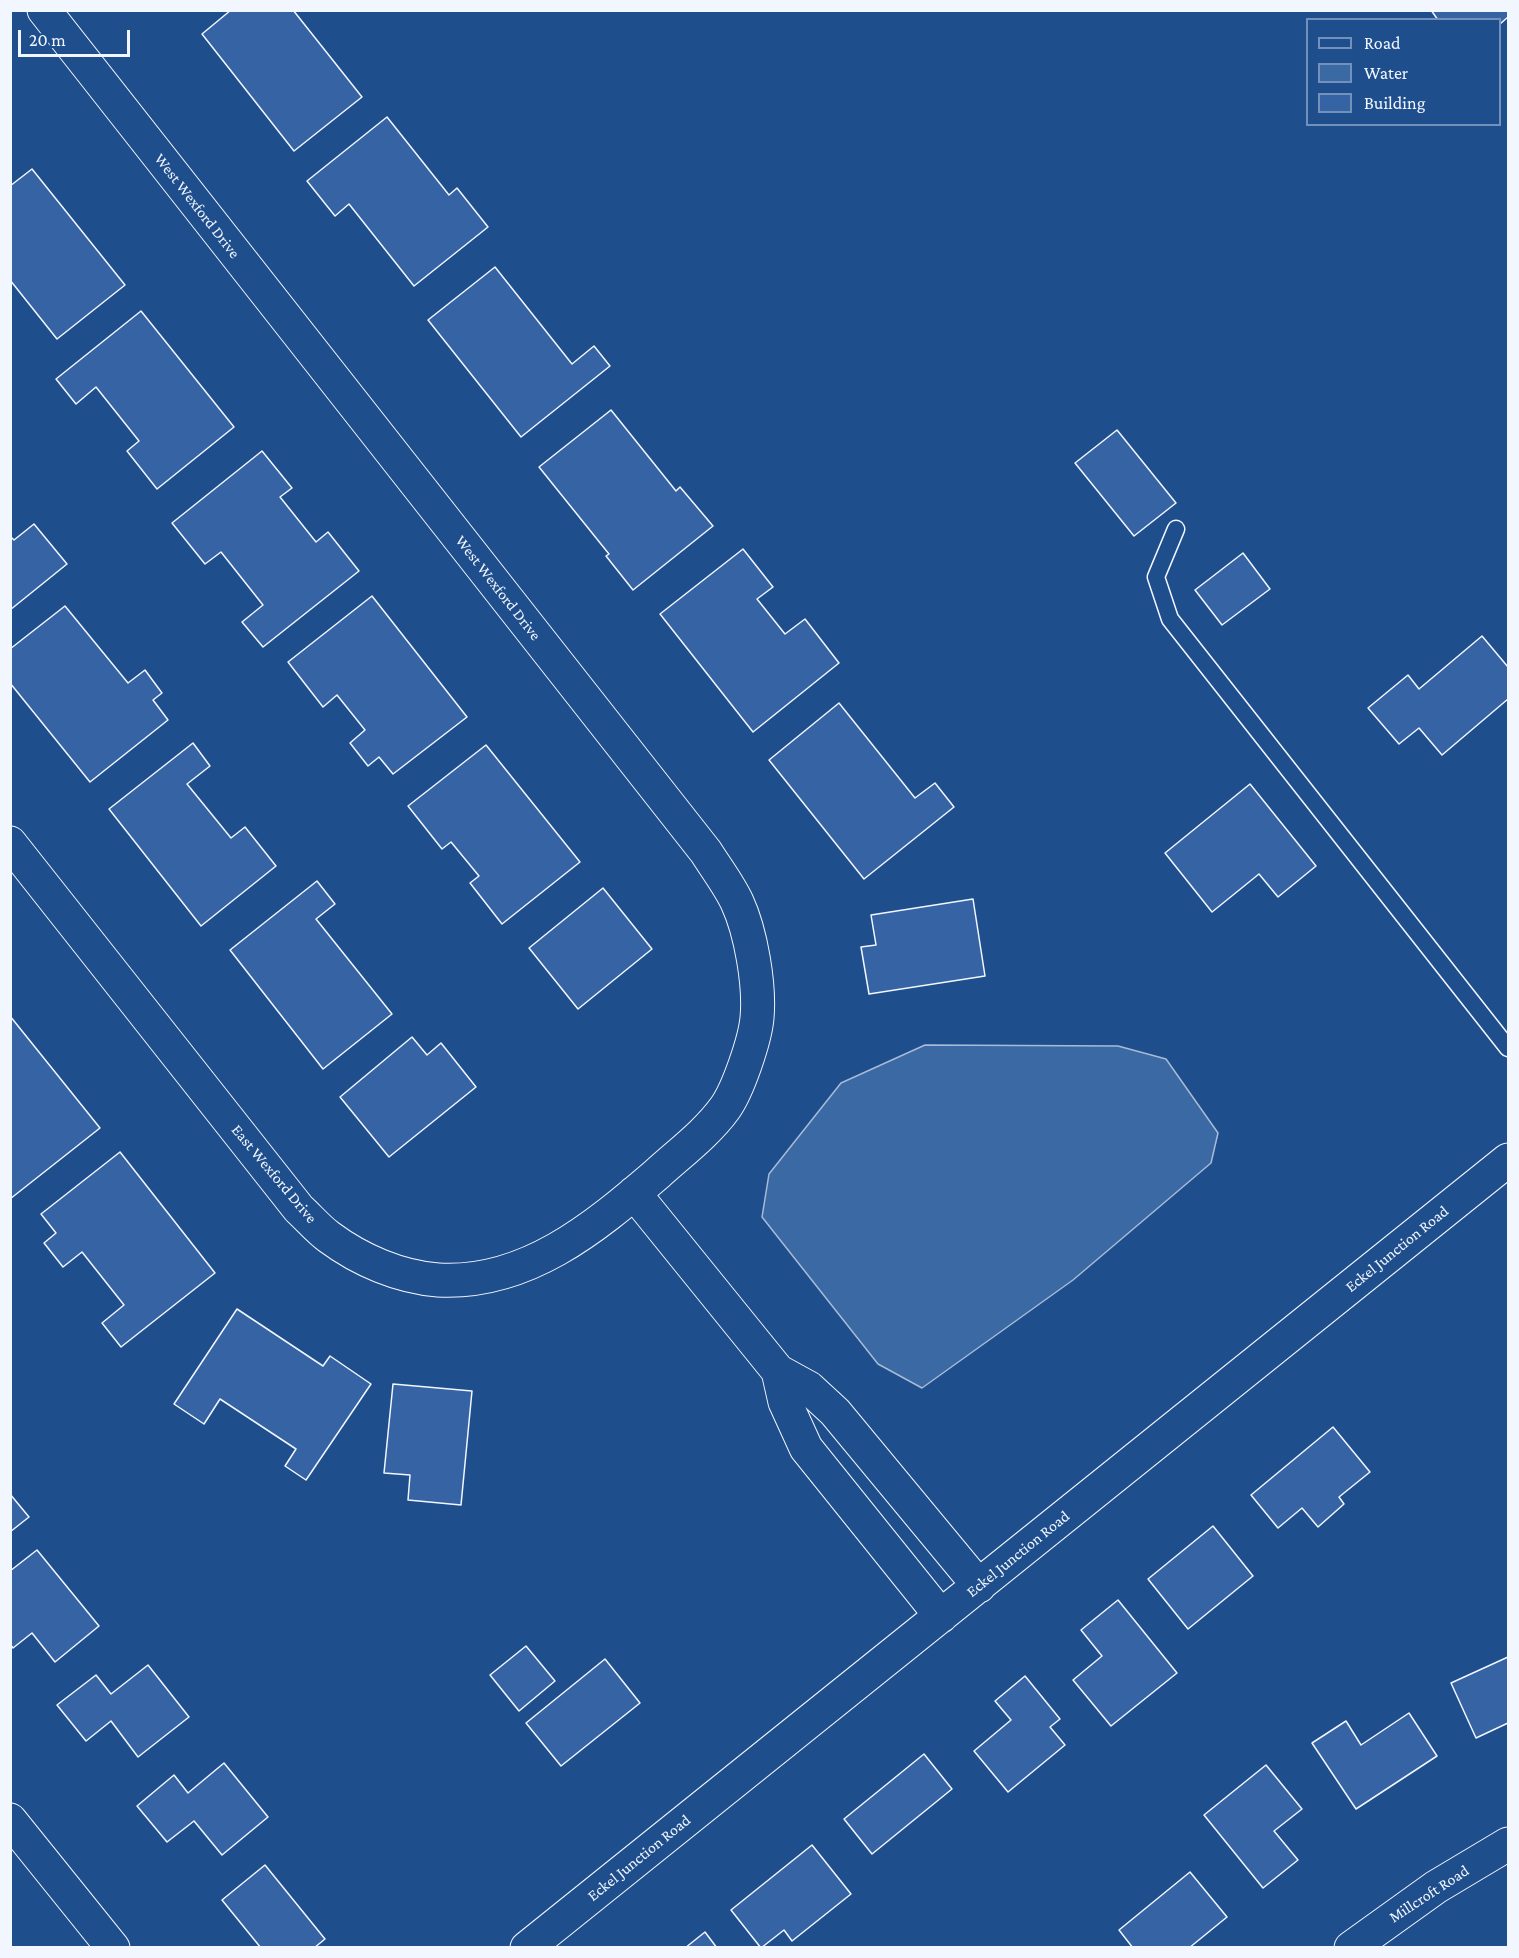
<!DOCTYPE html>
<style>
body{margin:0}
#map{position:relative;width:1519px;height:1958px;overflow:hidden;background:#1f4e8c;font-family:"Crimson Pro",serif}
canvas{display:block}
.frame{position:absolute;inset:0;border:12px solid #f2f6ff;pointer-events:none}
.legend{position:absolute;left:1306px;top:18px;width:195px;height:108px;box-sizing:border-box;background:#1f4e8c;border:2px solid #7391ba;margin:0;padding:8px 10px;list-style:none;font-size:18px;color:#f2f6ff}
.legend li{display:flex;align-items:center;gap:12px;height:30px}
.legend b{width:30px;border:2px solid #7391ba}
.scale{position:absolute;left:18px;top:30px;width:112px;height:27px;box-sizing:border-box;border:3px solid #f2f6ff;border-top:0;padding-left:8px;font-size:18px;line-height:21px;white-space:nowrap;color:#f2f6ff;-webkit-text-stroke:4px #1f4e8c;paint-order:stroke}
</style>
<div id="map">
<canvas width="1519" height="1958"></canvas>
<div class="frame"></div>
<ul class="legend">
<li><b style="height:8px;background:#1f4e8c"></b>Road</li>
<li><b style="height:16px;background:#3b69a3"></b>Water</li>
<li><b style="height:16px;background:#3563a3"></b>Building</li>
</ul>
<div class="scale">20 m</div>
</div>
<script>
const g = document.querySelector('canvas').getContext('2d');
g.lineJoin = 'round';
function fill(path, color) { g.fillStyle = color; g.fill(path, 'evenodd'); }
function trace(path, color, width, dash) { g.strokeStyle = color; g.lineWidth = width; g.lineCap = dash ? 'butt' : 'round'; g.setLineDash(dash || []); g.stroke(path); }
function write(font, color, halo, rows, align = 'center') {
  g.font = font + ' "Crimson Pro",serif'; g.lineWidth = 4.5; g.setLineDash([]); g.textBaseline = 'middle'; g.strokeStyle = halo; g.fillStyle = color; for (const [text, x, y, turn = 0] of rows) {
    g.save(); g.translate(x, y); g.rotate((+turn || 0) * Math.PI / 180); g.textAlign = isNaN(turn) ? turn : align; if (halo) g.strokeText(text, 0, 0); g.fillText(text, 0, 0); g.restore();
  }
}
const water = new Path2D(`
 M925,1045L1118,1046L1166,1059L1218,1133L1211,1163L1073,1280L922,1388L878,1364L762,1217L769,1174L841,1083Z`);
fill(water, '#3b69a3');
trace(water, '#a8bbd7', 1.5);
const building = new Path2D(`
 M231,10H293L362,97L294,151L202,34Z
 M1431,10H1508V17L1500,24V20H1438Z
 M387,117L449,195L457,188L488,227L414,286L349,204L335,216L307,181Z
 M32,169L125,285L57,339L10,280V186Z
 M495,267L572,364L594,346L610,366L521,437L428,320Z
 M141,311L234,427L157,489L127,451L139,441L96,387L76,404L56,379Z
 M611,410L676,491L680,487L713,526L633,590L606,556L609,554L539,467Z
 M1117,430L1176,503L1134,536L1075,463Z
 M262,451L292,488L280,497L316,542L328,532L359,571L263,647L242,622L263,605L221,552L205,564L172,523Z
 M34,524L67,564L10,610V536L14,540Z
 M743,549L773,587L757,599L785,634L805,619L839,663L753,732L660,614Z
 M1243,553L1270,589L1222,625L1195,590Z
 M372,596L467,717L393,774L379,757L368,766L350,743L365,730L337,695L323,707L288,662Z
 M65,606L128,683L145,670L162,693L153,700L168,720L90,782L10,683V649Z
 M1482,636L1508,667V699L1442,755L1419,728L1399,744L1368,708L1408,675L1419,689Z
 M839,703L915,798L935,783L954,807L864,879L769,760Z
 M193,743L210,766L187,784L231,838L245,827L276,866L201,926L109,809Z
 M486,745L580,862L502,924L470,883L479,876L451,842L442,849L408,806Z
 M1250,784L1316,866L1278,897L1259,874L1212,912L1165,853Z
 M317,881L335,904L316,919L392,1014L323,1069L230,950Z
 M603,888L652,949L578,1009L529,948Z
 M973,899L985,976L869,994L861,947L876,945L871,915Z
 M10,1016L100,1128L10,1199Z
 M412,1037L427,1055L441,1043L476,1087L389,1157L340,1097Z
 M120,1152L215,1273L121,1347L102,1323L124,1305L82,1252L63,1267L44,1243L56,1233L41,1214Z
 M237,1309L323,1366L330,1356L371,1384L306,1480L285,1466L296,1449L220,1399L204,1424L174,1404Z
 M393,1384L472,1391L461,1505L408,1500L410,1475L384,1473Z
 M1333,1427L1370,1472L1339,1497L1344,1504L1318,1527L1302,1508L1278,1528L1251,1495Z
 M10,1494L29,1517L10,1532Z
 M1213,1526L1253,1576L1188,1629L1148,1579Z
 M37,1550L99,1626L55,1662L32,1633L13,1648L10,1644V1571Z
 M1118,1600L1177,1673L1111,1726L1073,1680L1102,1656L1081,1630Z
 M526,1646L555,1681L519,1711L490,1675Z
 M1508,1657V1723L1476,1738L1451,1683Z
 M605,1659L640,1703L561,1766L526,1723Z
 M148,1665L189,1717L138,1757L111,1721L86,1741L57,1705L96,1675L111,1694Z
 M1025,1676L1060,1719L1050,1727L1065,1745L1008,1792L974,1751L1011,1720L995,1701Z
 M1409,1713L1437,1756L1356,1809L1312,1743L1346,1721L1361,1745Z
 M924,1754L952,1789L872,1854L844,1819Z
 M224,1763L268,1817L222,1855L194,1821L167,1842L137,1806L174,1775L188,1793Z
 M1266,1765L1302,1809L1274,1831L1298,1860L1263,1888L1204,1815Z
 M812,1845L851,1894L792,1941L784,1930L761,1948L731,1910Z
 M265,1865L325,1939L314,1948H261L222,1900Z
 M1190,1872L1227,1917L1189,1948H1133L1119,1930Z
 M705,1932L717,1948H685Z`);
fill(building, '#3563a3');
trace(building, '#f2f6ff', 1.5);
const lane = new Path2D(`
 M1176,529L1156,577L1170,619L1508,1048`);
const street = new Path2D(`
 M10,843L299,1209C309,1218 318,1229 329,1237C360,1260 399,1277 438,1280C526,1285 594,1228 657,1174C680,1153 707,1133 725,1108C738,1090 755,1040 757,1018C760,985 751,932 737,902C729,885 716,868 706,852L44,10
 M634,1193L778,1371L809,1388L835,1412L979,1586
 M778,1371L785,1402L806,1448L941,1616
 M10,1820L113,1948
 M527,1948L1508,1160
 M1351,1948L1436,1887L1508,1844`);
trace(lane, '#f2f6ff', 19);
trace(street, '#f2f6ff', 35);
trace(lane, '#1f4e8c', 16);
trace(street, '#1f4e8c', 33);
write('16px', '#f2f6ff', '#1f4e8c', [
 ["West Wexford Drive",197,206,52],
 ["West Wexford Drive",498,588,52],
 ["East Wexford Drive",274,1174,50],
 ["Eckel Junction Road",1397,1249,-39],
 ["Eckel Junction Road",1018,1554,-39],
 ["Eckel Junction Road",639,1858,-39],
 ["Millcroft Road",1429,1894,-33]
]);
</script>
